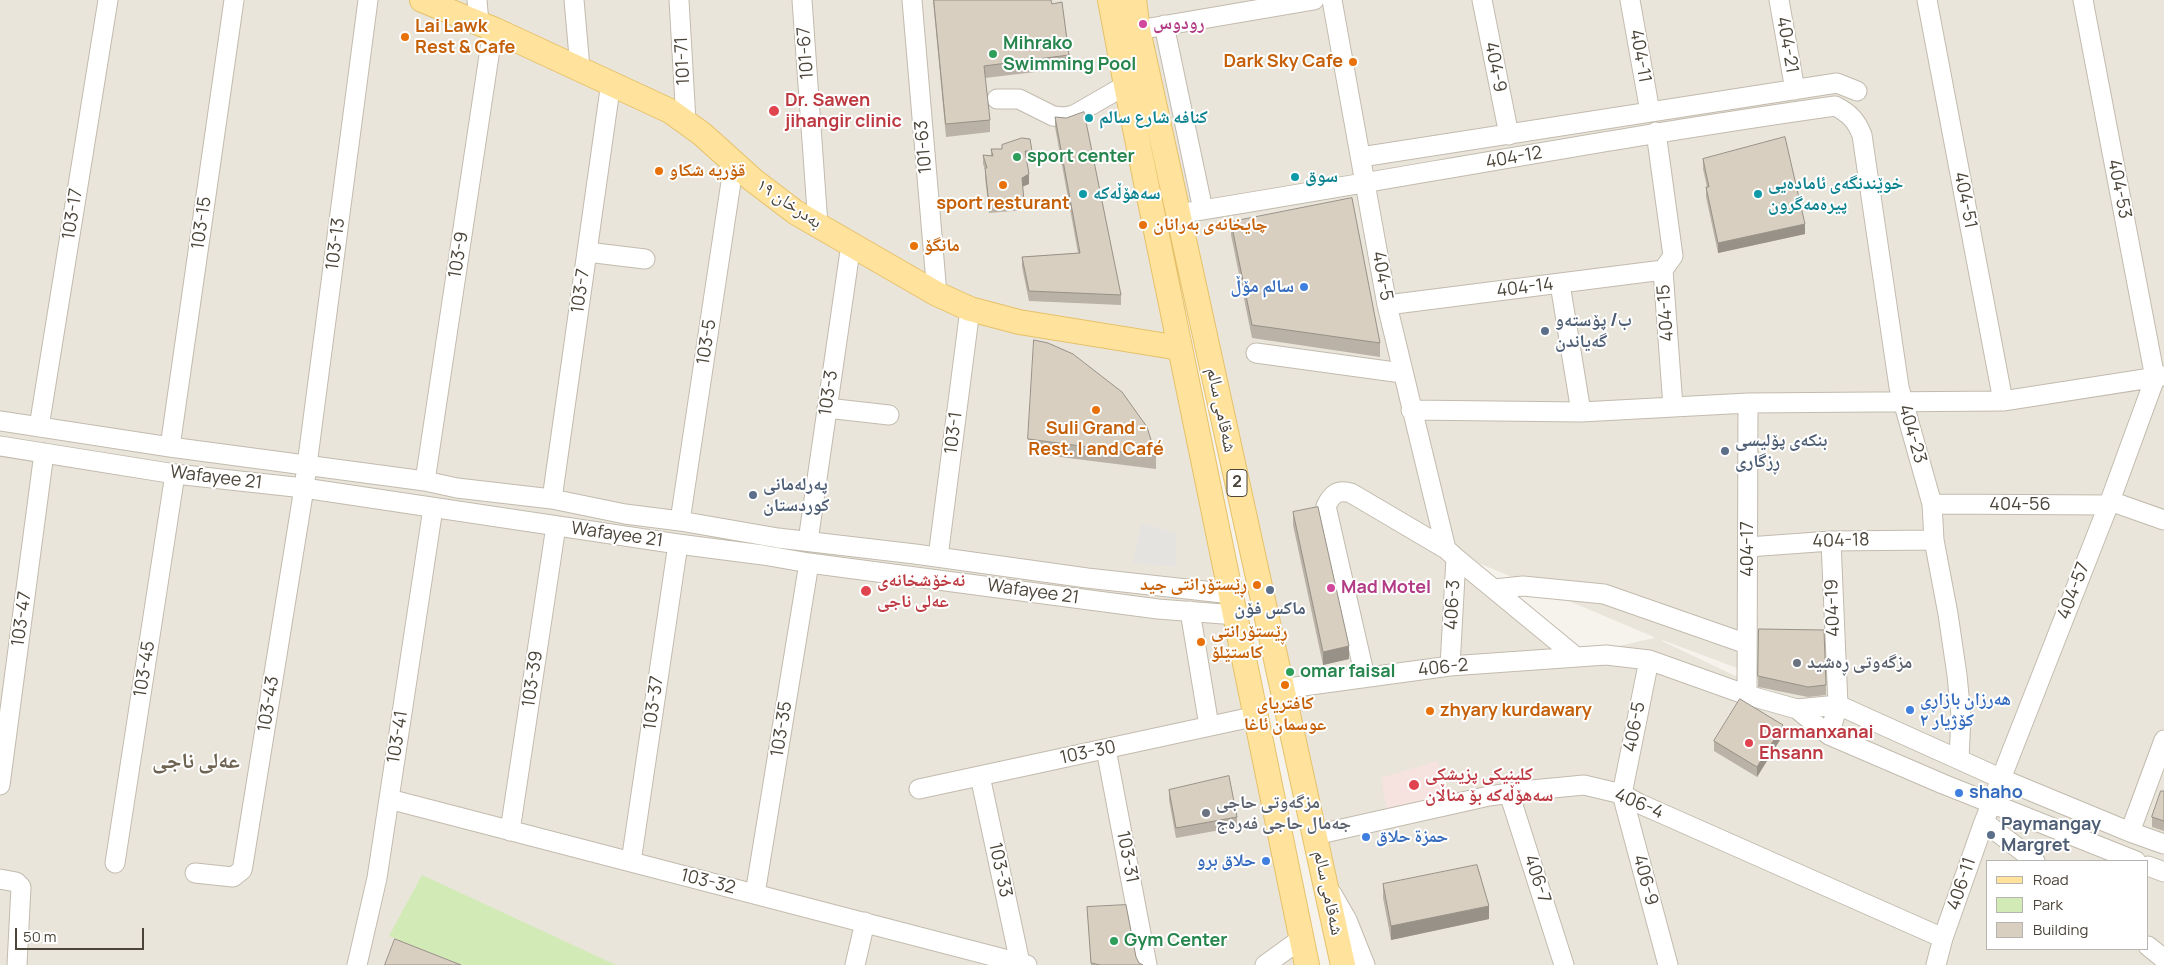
<!DOCTYPE html>
<meta charset="utf-8">
<style>
body{margin:0}
#map{position:relative;width:2164px;height:965px;overflow:hidden;background:#f6f3ec;font-family:Manrope,sans-serif}
canvas{display:block}
.legend{position:absolute;left:1986px;top:860px;width:162px;height:90px;box-sizing:border-box;background:#fff;border:1px solid #b7b4b0;margin:0;padding:6px 9px;list-style:none;font-size:15px;color:#4b4439}
.legend li{display:flex;align-items:center;gap:10px;height:25px}
.legend b{width:25px;border:1px solid #b7b4b0}
.scale{position:absolute;left:15px;top:928px;width:129px;height:22px;box-sizing:border-box;border:2px solid #4b4439;border-top:0;padding-left:6px;font-size:15px;line-height:18px;white-space:nowrap;color:#4b4439;-webkit-text-stroke:4px #fff;paint-order:stroke}
</style>
<div id="map">
<canvas width="2164" height="965"></canvas>
<ul class="legend">
<li><b style="height:6px;background:#ffe39c"></b>Road</li>
<li><b style="height:14px;background:#d2eab5"></b>Park</li>
<li><b style="height:14px;background:#d8cfc1"></b>Building</li>
</ul>
<div class="scale">50 m</div>
</div>
<script>
const g = document.querySelector('canvas').getContext('2d');
g.lineJoin = 'round';
function fill(path, color) { g.fillStyle = color; g.fill(path, 'evenodd'); }
function trace(path, color, width, dash) { g.strokeStyle = color; g.lineWidth = width; g.lineCap = dash ? 'butt' : 'round'; g.setLineDash(dash || []); g.stroke(path); }
function write(font, color, halo, rows, align = 'center') {
  g.font = font + ' Manrope,"Noto Naskh Arabic",sans-serif'; g.lineWidth = 4; g.setLineDash([]); g.textBaseline = 'middle'; g.strokeStyle = halo; g.fillStyle = color; for (const [text, x, y, turn = 0] of rows) {
    g.save(); g.translate(x, y); g.rotate((+turn || 0) * Math.PI / 180); g.textAlign = isNaN(turn) ? turn : align; if (halo) g.strokeText(text, 0, 0); g.fillText(text, 0, 0); g.restore();
  }
}
fill(new Path2D(`
 M0,0H1107L1307,965H0Z
 M1136,0H2164V965H1341ZM1450,551L1654,637V638L1575,656ZM1662,640L1745,671L1784,699L1662,641ZM1988,861H2148V949H1988Z`), '#eae5da');
fill(new Path2D(`
 M1437,761L1453,802L1388,816L1381,778Z`), '#f6e3e0');
fill(new Path2D(`
 M422,875L616,965H462L389,936Z`), '#d2eab5');
fill(new Path2D(`
 M1141,523L1176,533V567L1133,563Z`), '#e5e3e0');
const minor = new Path2D(`
 M477,0L479,23
 M574,0L580,68
 M679,0L686,121
 M802,0L818,225
 M912,0L937,294
 M1332,0L1387,305L1446,549
 M1482,0L1509,135
 M1630,0L1650,112
 M1779,0L1795,90
 M1927,0L2003,401
 M2083,0L2155,378
 M1164,25L1203,210
 M1138,30L1314,0
 M997,99H1019L1053,116L1064,117L1074,115L1126,85
 M1656,132L1673,256L1663,270L1673,407
 M1361,157L1837,83L1857,91
 M1178,214C1397,179 1615,137 1835,106C1849,113 1856,120 1862,135L1899,387L1932,504L1934,540L1948,614L1957,675L1961,716L1959,759
 M587,252L645,259
 M1560,284L1581,412
 M1387,305L1663,270
 M1256,353L1402,373
 M827,408L889,415
 M1411,410L1581,412L1748,403L2003,401L2164,376
 M0,421L170,447L425,481L457,488L552,499L625,514L680,521L778,538L915,554L1087,578L1232,594
 M39,427L108,0
 M0,446L175,474L304,488L678,544L763,555L809,563L1158,609L1236,615
 M170,447L234,0
 M425,481L493,29
 M552,499L611,82
 M2110,501L2164,520
 M1932,504L2107,505
 M680,521L734,162
 M808,541L851,244
 M1748,547L1831,541L1934,540
 M938,557L970,309
 M1456,558L1575,656
 M1494,589L1523,586L1604,594L1747,644
 M1190,611L1209,726
 M1649,660L1622,794L1668,965
 M1365,677L1326,506C1332,494 1338,489 1351,493L1446,549L1456,558L1450,666
 M1281,689L1450,666L1606,655L1649,660L1747,695L1797,709L1838,705L2002,779L2130,832L2164,844
 M1747,695L1748,403
 M1797,709L1829,735L1943,784L2136,861
 M1829,735L1838,705L1831,541
 M1106,749L1147,965
 M980,776L1020,963
 M0,785L44,453
 M919,789L1257,716
 M1509,793L1564,965
 M389,799L1027,965
 M1984,822L2035,861
 M510,831L556,526
 M2130,832L2164,740
 M1315,835L1489,796L1532,790L1584,785L1622,794L1638,803L1943,938
 M631,862L678,544
 M115,863L175,474
 M2148,866L2164,872
 M195,873L233,877L242,870L243,865L304,488L368,0
 M0,879L16,882L21,887L17,965
 M755,894L809,563
 M1332,894L1347,920L1365,965
 M2148,946L2164,959
 M357,965L377,878L433,508
 M855,965L865,922
 M1265,965L1301,939
 M1936,965L1943,938L1984,822L2110,501L2155,378`);
const major = new Path2D(`
 M422,0L493,29L670,111L702,134L753,180L795,212L937,294L970,309L1019,322L1180,348
 M1110,0L1126,85L1307,965
 M1134,0L1138,30L1343,965`);
trace(minor, '#c2bbae', 21);
trace(major, '#e6c16a', 26);
trace(minor, '#fff', 19);
trace(major, '#ffe39c', 24);
fill(new Path2D(`
 M933,0H1051L1052,4L1069,55V68L985,78L990,120V132L946,137Z
 M1055,117L1121,295V305L1029,301L1022,267V257L1078,253L1055,127Z
 M991,149L1032,151V160H1026L1029,184L1022,186L1024,210L989,213L985,177V169L983,164V155H991Z
 M1703,159L1805,234L1718,253L1706,197V187H1707L1703,169Z
 M1231,222L1380,343V357L1252,338L1231,235Z
 M1028,439L1156,456V469L1028,453Z
 M1293,512L1349,659L1323,665L1293,525Z
 M1759,629L1826,685V695L1808,697L1758,687Z
 M1783,735L1757,777L1714,751V741Z
 M1169,790L1237,817V827L1176,838L1169,800Z
 M2164,791V831L2152,827V817Z
 M1383,884L1489,919L1391,940L1383,898Z
 M1087,907L1136,957L1139,963L1143,965H1091Z`), '#bab2a6');
fill(new Path2D(`
 M1029,174V184L1022,187V178Z
 M1805,224V234L1718,253V243Z
 M1349,646V659L1323,665V652Z
 M1783,725V735L1757,777V767Z
 M1489,906V919L1391,940V926Z`), '#979187');
const building = new Path2D(`
 M934,0H1051L1052,4L1062,2L1069,55L984,66L990,120L946,124Z
 M1084,112L1121,295L1029,291L1022,257L1080,253L1055,117L1066,118Z
 M1785,137L1805,224L1718,243L1706,187H1709L1703,159Z
 M1022,138L1030,139L1032,151H1025L1029,174L1022,178L1024,201L989,204L985,168H987L983,155L993,156L991,149H1002V145Z
 M1352,198L1380,343L1252,325L1231,222Z
 M1034,340L1048,343L1073,354L1122,392L1147,427L1156,456L1028,439Z
 M1318,507L1349,646L1323,652L1293,512Z
 M1759,629L1824,630L1826,685L1808,687L1758,676Z
 M1740,699L1783,725L1757,767L1714,741Z
 M1229,776L1237,817L1176,828L1169,790Z
 M2161,791H2164V821L2152,817Z
 M1477,865L1489,906L1391,926L1383,884Z
 M1126,905L1136,957L1139,963L1143,965H1100L1091,963L1087,907Z
 M395,939L461,965H385Z`);
fill(building, '#d8cfc1');
trace(building, '#979187', 1);
for (const [x, y, r, color] of [
 [1143,24,5,"#d1479c"],
 [405,37,5,"#e8710a"],
 [993,54,5,"#2e9e5b"],
 [1353,62,5,"#e8710a"],
 [774,111,6,"#e0444e"],
 [1089,118,5,"#0f9aa8"],
 [1017,157,5,"#2e9e5b"],
 [659,171,5,"#e8710a"],
 [1295,177,5,"#0f9aa8"],
 [1003,185,5,"#e8710a"],
 [1083,194,5,"#0f9aa8"],
 [1758,194,5,"#0f9aa8"],
 [1143,225,5,"#e8710a"],
 [914,246,5,"#e8710a"],
 [1304,287,5,"#3f7fe0"],
 [1545,331,5,"#5c6f8a"],
 [1096,410,5,"#e8710a"],
 [1725,451,5,"#5c6f8a"],
 [753,495,5,"#5c6f8a"],
 [1257,585,5,"#e8710a"],
 [1331,588,5,"#d1479c"],
 [1270,590,5,"#5c6f8a"],
 [866,591,6,"#e0444e"],
 [1201,642,5,"#e8710a"],
 [1797,663,5,"#6b7280"],
 [1290,672,5,"#2e9e5b"],
 [1285,685,5,"#e8710a"],
 [1910,710,5,"#3f7fe0"],
 [1430,711,5,"#e8710a"],
 [1749,743,5,"#e0444e"],
 [1414,785,6,"#e0444e"],
 [1959,793,5,"#3f7fe0"],
 [1206,813,5,"#6b7280"],
 [1991,835,5,"#5c6f8a"],
 [1366,837,5,"#3f7fe0"],
 [1266,861,5,"#3f7fe0"],
 [1114,941,5,"#2e9e5b"]
]) { const dot = new Path2D(); dot.arc(x, y, r, 0, 2 * Math.PI); g.fillStyle = color; g.fill(dot); trace(dot, '#fff', 2); }
for (const [x, y, w] of [
 [1237,483,20]
]) { const box = new Path2D(); box.roundRect(x - w / 2, y - 13.5, w, 27, 4); g.fillStyle = '#fff'; g.fill(box); trace(box, '#4b4439', 1); }
write('bold 16px', '#4b4439', null, [
 ["2",1237,483]
]);
write('bold 18px', '#b23c85', '#fff', [
 ["رودوس",1153,24],
 ["Mad Motel",1341,588]
], 'left');
write('bold 18px', '#c56008', '#fff', [
 ["Lai Lawk",415,27],
 ["Rest & Cafe",415,48],
 ["Dark Sky Cafe",1343,62,"right"],
 ["قۆریە شکاو",669,171],
 ["sport resturant",1003,204,"center"],
 ["چایخانەی بەرانان",1153,225],
 ["مانگۆ",924,246],
 ["Suli Grand -",1096,429,"center"],
 ["Rest. I and Café",1096,450,"center"],
 ["ڕێستۆرانتی جید",1247,585,"right"],
 ["ڕێستۆرانتی",1211,632],
 ["کاستێلۆ",1211,653],
 ["کافتریای",1285,704,"center"],
 ["عوسمان ئاغا",1285,725,"center"],
 ["zhyary kurdawary",1440,711]
], 'left');
write('bold 18px', '#27864d', '#fff', [
 ["Mihrako",1003,44],
 ["Swimming Pool",1003,65],
 ["sport center",1027,157],
 ["omar faisal",1300,672],
 ["Gym Center",1124,941]
], 'left');
write('18px', '#4b4439', '#fff', [
 ["404-21",1787,45,80],
 ["101-67",806,53,-94],
 ["404-11",1640,56,80],
 ["101-71",683,61,-93],
 ["404-9",1495,67,79],
 ["101-63",924,147,-95],
 ["404-12",1514,158,-10],
 ["404-53",2119,189,79],
 ["404-51",1965,200,79],
 ["بەدرخان ١٩",789,204,34],
 ["103-17",73,214,-81],
 ["103-15",202,223,-82],
 ["103-13",336,244,-83],
 ["103-9",459,255,-81],
 ["404-5",1382,276,80],
 ["404-14",1525,288,-7],
 ["103-7",581,291,-82],
 ["404-15",1666,313,-94],
 ["103-5",707,342,-81],
 ["103-3",829,393,-82],
 ["شەقامی سالم",1221,410,78],
 ["103-1",954,433,-83],
 ["404-23",1912,434,74],
 ["Wafayee 21",216,478,7],
 ["404-56",2020,505],
 ["Wafayee 21",617,535,8],
 ["404-18",1841,541,-2],
 ["404-17",1748,549,-90],
 ["404-57",2074,591,-69],
 ["Wafayee 21",1033,592,8],
 ["406-3",1453,605,-87],
 ["404-19",1833,608,-92],
 ["103-47",22,619,-82],
 ["406-2",1443,668,-6],
 ["103-45",145,669,-81],
 ["103-39",533,679,-82],
 ["103-37",654,703,-82],
 ["103-43",269,704,-81],
 ["406-5",1635,727,-79],
 ["103-35",782,729,-81],
 ["103-41",398,737,-81],
 ["103-30",1088,753,-12],
 ["406-4",1639,804,23],
 ["103-31",1127,857,79],
 ["103-33",1000,870,78],
 ["406-7",1537,879,72],
 ["406-9",1645,880,75],
 ["103-32",708,882,14],
 ["406-11",1962,884,-71],
 ["شەقامی سالم",1328,893,78]
]);
write('bold 18px', '#be3a42', '#fff', [
 ["Dr. Sawen",785,101],
 ["jihangir clinic",785,122],
 ["نەخۆشخانەی",877,581],
 ["عەلی ناجی",877,602],
 ["Darmanxanai",1759,733],
 ["Ehsann",1759,754],
 ["کلینیکی پزیشکی",1425,775],
 ["سەهۆڵەکە بۆ مناڵان",1425,796]
], 'left');
write('bold 18px', '#0d838f', '#fff', [
 ["كنافه شارع سالم",1099,118],
 ["سوق",1305,177],
 ["خوێندنگەی ئامادەیی",1768,184],
 ["پیرەمەگرون",1768,205],
 ["سەهۆڵەکە",1093,194]
], 'left');
write('bold 18px', '#366cbe', '#fff', [
 ["سالم مۆڵ",1294,287,"right"],
 ["هەرزان بازاڕی",1920,700],
 ["کۆژیار ٢",1920,721],
 ["shaho",1969,793],
 ["حمزة حلاق",1376,837],
 ["حلاق برو",1256,861,"right"]
], 'left');
write('bold 18px', '#4e5e75', '#fff', [
 ["ب/ پۆستەو",1555,321],
 ["گەیاندن",1555,342],
 ["بنکەی پۆلیسی",1735,441],
 ["ڕزگاری",1735,462],
 ["پەرلەمانی",763,485],
 ["کوردستان",763,506],
 ["ماکس فۆن",1270,609,"center"],
 ["Paymangay",2001,825],
 ["Margret",2001,846]
], 'left');
write('bold 18px', '#5b616d', '#fff', [
 ["مزگەوتی ڕەشید",1807,663],
 ["مزگه‌وتی حاجی",1216,803],
 ["جەمال حاجی فەرەج",1216,824]
], 'left');
write('bold 22px', '#6e6250', '#fff', [
 ["عەلی ناجی",196,762]
]);
</script>
